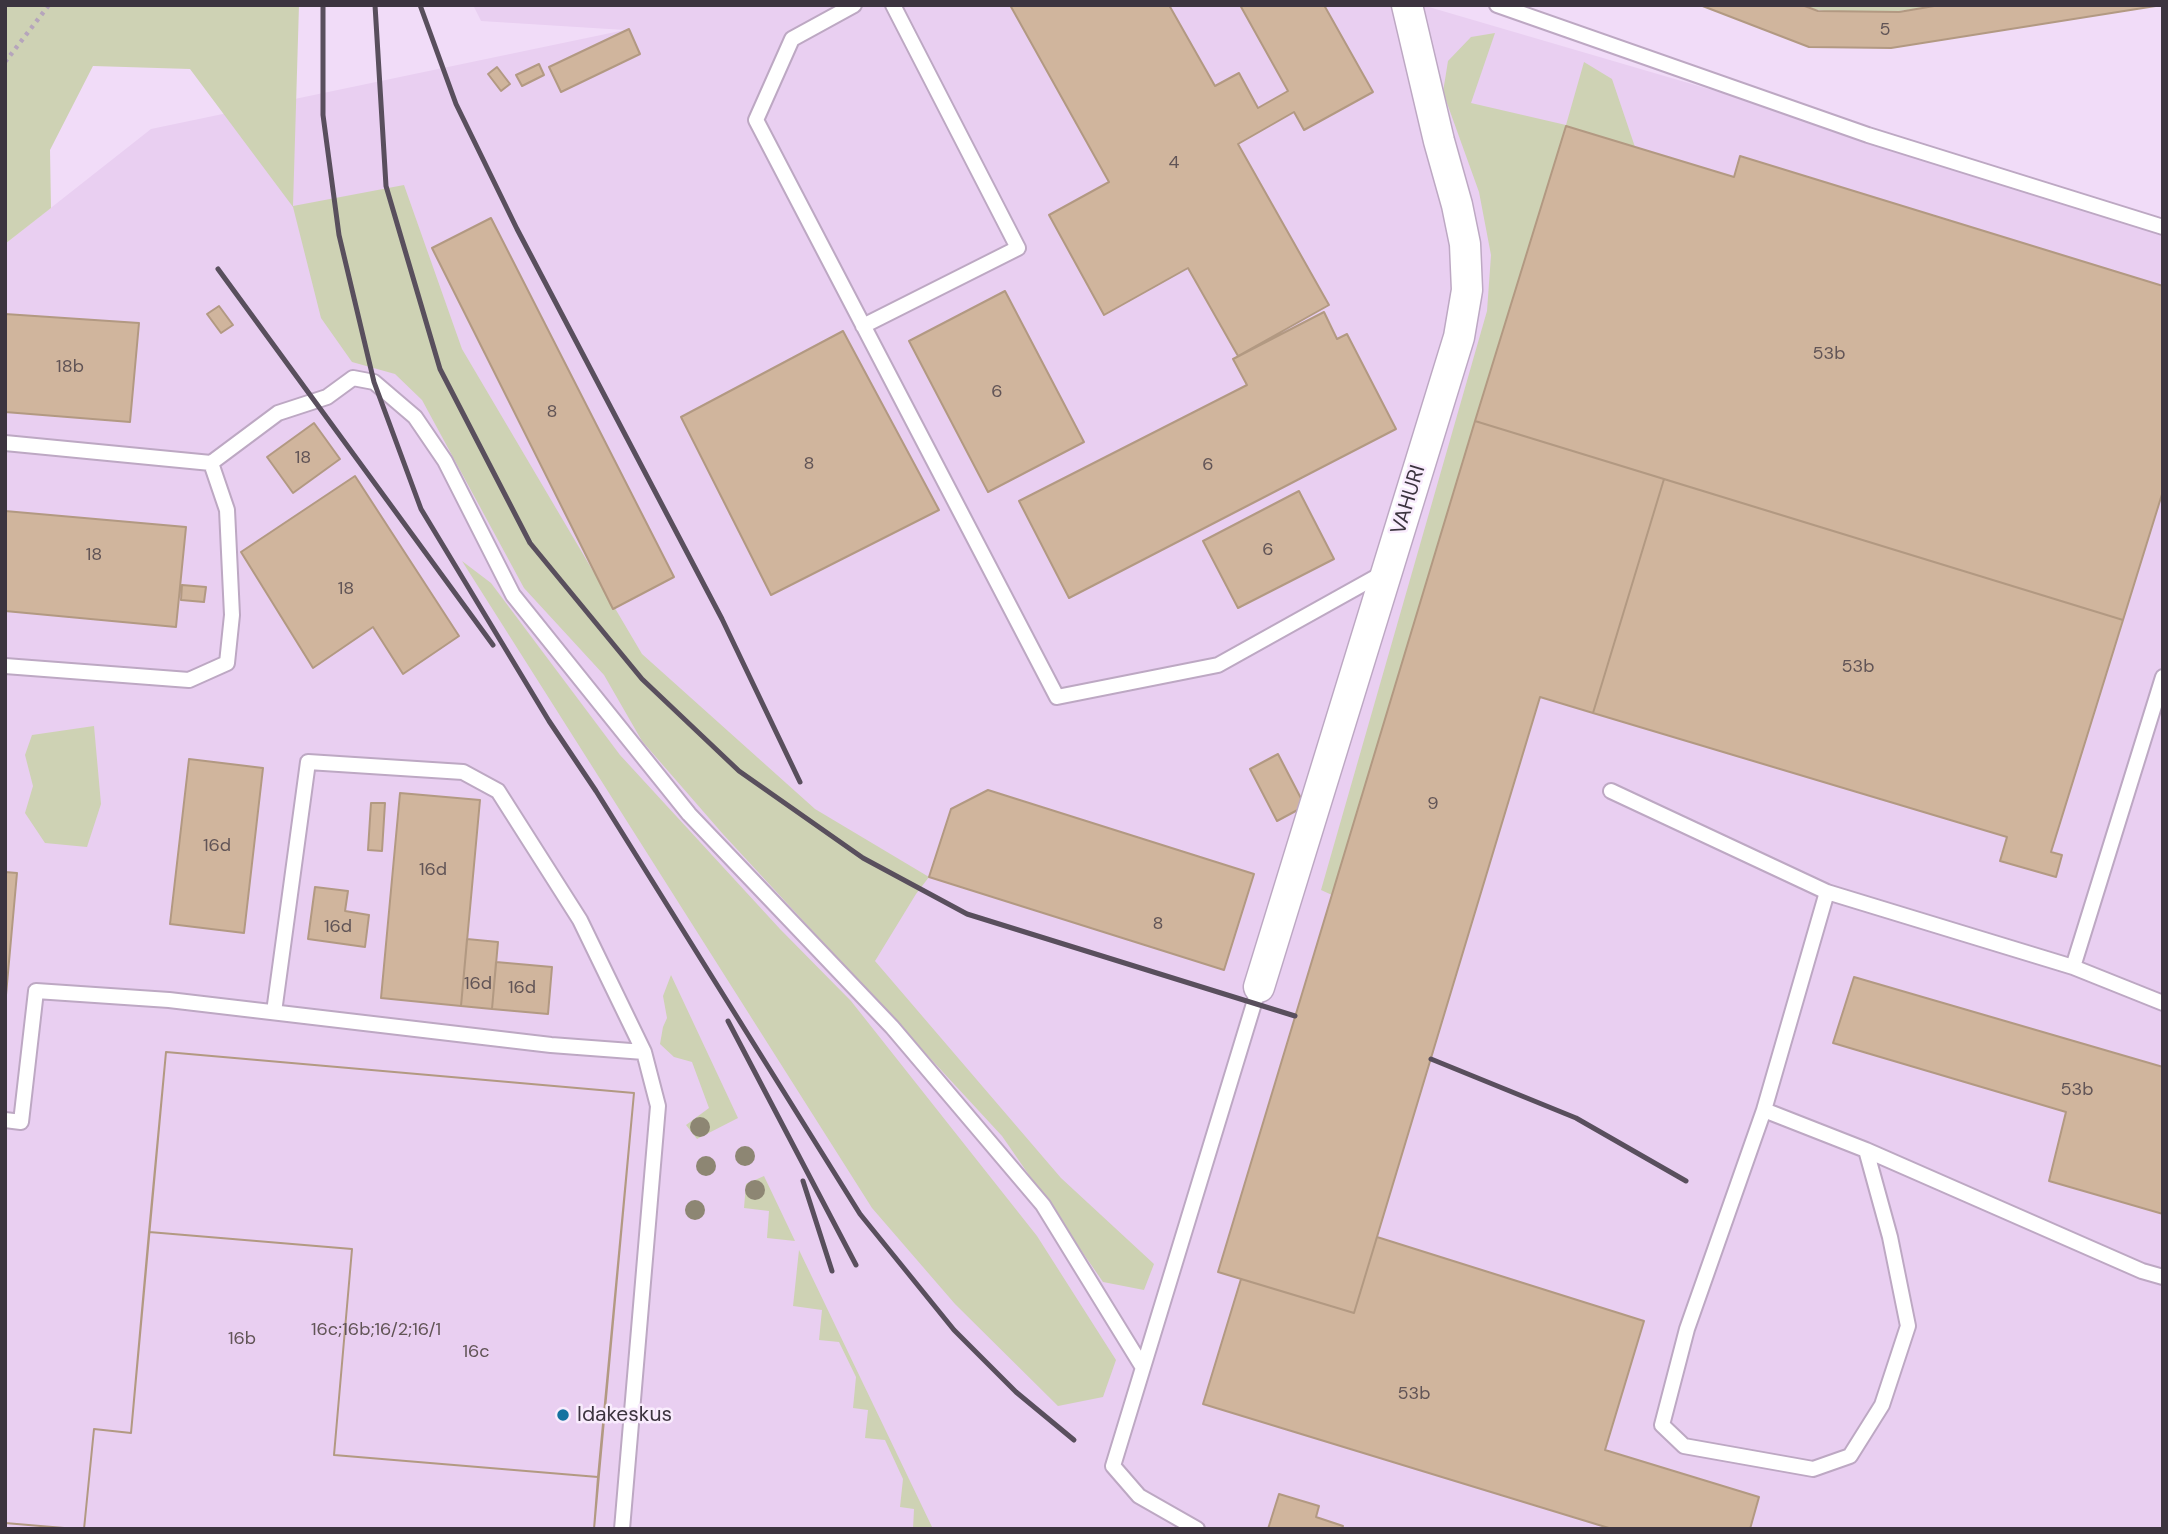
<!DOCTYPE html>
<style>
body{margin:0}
#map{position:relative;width:2168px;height:1534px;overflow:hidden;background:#f1dcf8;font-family:"DM Sans",sans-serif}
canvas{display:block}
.frame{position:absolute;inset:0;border:7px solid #3c343f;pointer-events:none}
</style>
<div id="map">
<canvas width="2168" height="1534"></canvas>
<div class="frame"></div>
</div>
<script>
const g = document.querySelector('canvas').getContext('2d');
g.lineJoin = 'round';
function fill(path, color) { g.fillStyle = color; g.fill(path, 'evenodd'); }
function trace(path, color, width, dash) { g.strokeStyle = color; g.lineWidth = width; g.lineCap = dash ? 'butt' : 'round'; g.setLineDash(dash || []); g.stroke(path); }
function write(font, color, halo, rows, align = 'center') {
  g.font = font + ' "DM Sans",sans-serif'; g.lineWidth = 5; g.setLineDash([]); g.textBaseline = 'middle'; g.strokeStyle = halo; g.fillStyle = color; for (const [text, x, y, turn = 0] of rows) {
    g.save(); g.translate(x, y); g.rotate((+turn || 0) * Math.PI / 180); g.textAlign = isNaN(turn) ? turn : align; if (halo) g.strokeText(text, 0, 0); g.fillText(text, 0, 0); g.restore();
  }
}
fill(new Path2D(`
 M473,5H1422L2163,222V1529H5V244L151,129L625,30L481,21Z`), '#e9cff1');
fill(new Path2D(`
 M5,5H299L293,206L404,185L462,349L642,654L815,809L929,877L916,894L875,961L1061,1178L1154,1264L1144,1290L1103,1282L1002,1136L722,833L642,741L604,675L524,588L422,400L395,374L352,362L321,318L293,207L190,69L93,66L50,150L51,208L5,244Z
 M1802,5H1940C1901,12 1839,20 1802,5Z
 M1495,33L1471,103L1566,125L1584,62L1612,79L1635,147L1566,126L1332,895L1321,890L1487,311L1491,255L1479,192L1443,92L1448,61L1471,37Z
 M462,561L491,583L620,755L780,929L851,1001L1037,1236L1116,1360L1103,1397L1058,1406L955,1304L872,1208Z
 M94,726L101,804L87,847L45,843L25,813L33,786L25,755L32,735Z
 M671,975L738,1118L697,1139L686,1125L709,1108L692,1062L674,1057L660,1044L663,1027L667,1018L663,996Z
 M764,1176L795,1241L767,1238L769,1211L744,1208L746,1184Z
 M799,1250L812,1277L933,1529H913L914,1509L900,1507L903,1479L885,1440L865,1438L868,1410L853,1408L856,1377L839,1342L819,1340L822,1310L793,1306Z`), '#ced2b4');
const building = new Path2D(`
 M1010,5H1169L1215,86L1239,73L1258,108L1288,91L1240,5H1324L1373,92L1304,130L1294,112L1238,144L1329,305L1238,356L1188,268L1104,315L1049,215L1109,182Z
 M1700,5H1802L1818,11L1899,12L1940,5H2162L1891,48L1809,47Z
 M629,29L640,54L561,92L549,67Z
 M539,64L544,75L522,86L516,75Z
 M497,67L510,84L501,91L488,74Z
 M1566,126L1734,177L1740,156L2163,286V491L2123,620L1475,421Z
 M491,218L674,577L613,609L432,248Z
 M1005,291L1084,442L988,492L909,341Z
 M219,306L233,325L221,333L207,314Z
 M1324,312L1337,339L1347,334L1396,429L1069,598L1019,501L1247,385L1233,359Z
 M5,314L139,323L130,422L5,412Z
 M843,331L939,510L771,595L681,417Z
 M1475,421L1664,479L1593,713L1540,697L1354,1313L1218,1272Z
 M314,423L340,459L293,493L267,457Z
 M355,476L459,636L403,674L373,627L313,668L241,552Z
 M1664,479L2123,620L2051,852L2062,855L2056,877L2000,861L2007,837L1593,713Z
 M1299,491L1334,559L1238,608L1203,541Z
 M5,511L186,527L176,627L5,611Z
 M182,585L206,587L204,602L181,600Z
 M1278,754L1305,806L1277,821L1250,769Z
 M189,759L263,768L244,933L170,924Z
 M988,790L1254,874L1224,970L929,877L951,809Z
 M400,793L480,800L461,1006L381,998Z
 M371,803H385L382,851L368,850Z
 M5,872L17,873L5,1006Z
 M315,887L348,891L345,911L369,915L365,947L308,939Z
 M467,939L498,942L492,1009L461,1006Z
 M496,962L552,967L548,1014L492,1009Z
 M1854,977L2163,1067V1214L2049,1181L2066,1112L1833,1043Z
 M166,1052L634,1093L594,1529H84L94,1429L131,1433Z
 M166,1052L634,1093L598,1477L334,1455L352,1249L149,1232Z
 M149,1232L352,1249L334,1455L598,1477L594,1529H84L94,1429L131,1433Z
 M1377,1237L1644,1321L1605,1450L1759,1497L1750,1529H1612L1203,1404L1241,1279L1354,1313Z
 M1279,1494L1319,1506L1316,1517L1343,1526L1342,1529H1268Z
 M5,1523L76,1529H5Z
 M5,1523L76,1529H5Z`);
fill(building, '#d0b59d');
trace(building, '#b29982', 2);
const service = new Path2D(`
 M854,5L792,39L756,120L1057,697L1218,665L1383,573
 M1497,5L1868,135L2163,227
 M863,326L1018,248L893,5
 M5,443L211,463L278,413L327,397L353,378L374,382L415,417L445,461L513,595L689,814L892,1027L1043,1205L1142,1366
 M5,666L189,680L227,663L232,615L227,510L211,463
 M1611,791L1827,892L2073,967L2163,1003
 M1827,892L1764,1110L1866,1150L2142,1271L2163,1277
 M2073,967L2163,677
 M274,1012L308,762L463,772L498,791L580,920L644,1052
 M1764,1110L1687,1329L1662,1425L1684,1446L1813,1469L1850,1456L1882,1405L1908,1326L1890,1237L1866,1150
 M5,1120L21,1122L36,991L169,1000L551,1045L644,1052L658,1106L622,1529
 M1197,1529L1139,1496L1113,1466L1259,987`);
const minor = new Path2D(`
 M1259,987L1459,337L1467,290L1465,244L1457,205L1439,141L1407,5`);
trace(service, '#bda8c3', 18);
trace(minor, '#bda8c3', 33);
trace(new Path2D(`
 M5,62L49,5`), '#b6a5bc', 4.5, [3.5, 5]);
trace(service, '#fff', 14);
trace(minor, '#fff', 30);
trace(new Path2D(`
 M323,5V115L339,235L374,382L421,509L549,721L596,791L860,1214L954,1330L1016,1392L1074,1440
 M375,5L386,186L440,369L530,543L642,679L739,771L863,858L967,914L1295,1016
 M420,5L456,104L517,229L722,619L800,782
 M218,269L493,645
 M728,1021L856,1265
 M1431,1059L1576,1118L1686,1181
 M803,1181L832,1271`), '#594f5d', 5);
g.fillStyle = '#8d8673';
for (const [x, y] of [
 [700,1127],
 [745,1156],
 [706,1166],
 [755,1190],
 [695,1210]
]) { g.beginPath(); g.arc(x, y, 10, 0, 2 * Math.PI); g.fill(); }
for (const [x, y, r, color] of [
 [563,1415,7,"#1372a0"]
]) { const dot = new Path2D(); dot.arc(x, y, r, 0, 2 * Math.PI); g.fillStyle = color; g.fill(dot); trace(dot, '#f9ecfd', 2.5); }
write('18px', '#615456', null, [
 ["5",1885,30],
 ["4",1174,163],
 ["53b",1829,354],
 ["18b",70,367],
 ["6",997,392],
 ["8",552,412],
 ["18",303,458],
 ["8",809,464],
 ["6",1208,465],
 ["6",1268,550],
 ["18",94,555],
 ["18",346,589],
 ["53b",1858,667],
 ["9",1433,804],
 ["16d",217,846],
 ["16d",433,870],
 ["8",1158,924],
 ["16d",338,927],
 ["16d",478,984],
 ["16d",522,988],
 ["53b",2077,1090],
 ["16c;16b;16/2;16/1",376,1330],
 ["16b",242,1339],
 ["16c",476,1352],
 ["53b",1414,1394]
]);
write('21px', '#3c343f', '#f9ecfd', [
 ["VAHURI",1409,500,-73]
]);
write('21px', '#3c343f', '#f9ecfd', [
 ["Idakeskus",577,1415]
], 'left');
</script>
